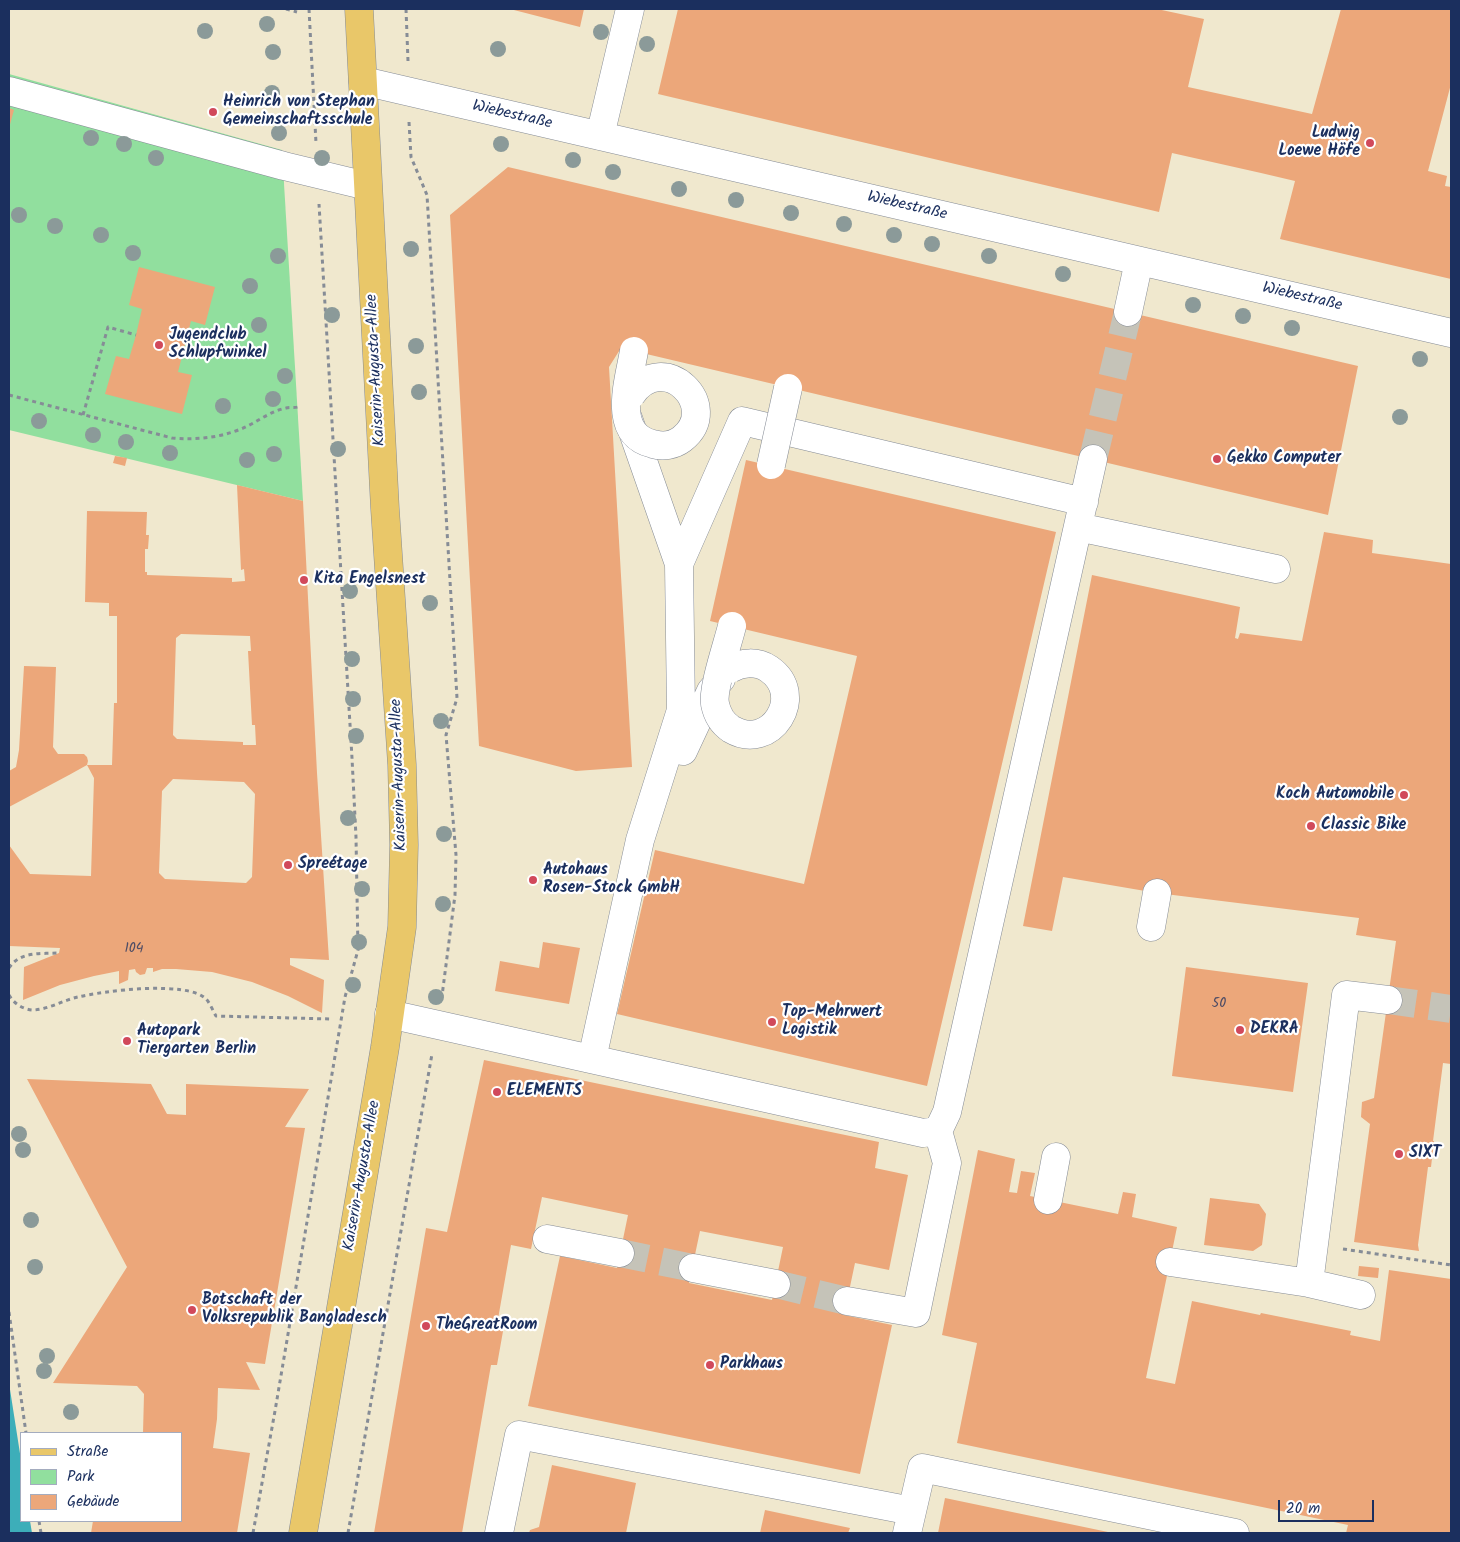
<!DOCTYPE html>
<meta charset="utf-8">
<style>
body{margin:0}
#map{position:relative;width:1460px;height:1542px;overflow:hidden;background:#f0e8ce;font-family:Kalam,sans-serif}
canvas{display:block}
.frame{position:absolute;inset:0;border:10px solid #1b2f5e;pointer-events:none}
.legend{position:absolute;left:20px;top:1432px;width:162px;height:90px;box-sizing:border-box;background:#fff;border:1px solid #a4acbf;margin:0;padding:6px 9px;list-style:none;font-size:15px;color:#1b2f5e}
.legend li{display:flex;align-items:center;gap:10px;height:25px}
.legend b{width:25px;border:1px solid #a4acbf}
.scale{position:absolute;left:1278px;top:1500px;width:96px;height:22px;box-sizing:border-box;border:2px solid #1b2f5e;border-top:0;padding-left:6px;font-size:15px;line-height:18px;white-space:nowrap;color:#1b2f5e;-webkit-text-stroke:4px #fff;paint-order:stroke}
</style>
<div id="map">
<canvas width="1460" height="1542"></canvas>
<div class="frame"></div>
<ul class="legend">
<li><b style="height:6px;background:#e9c769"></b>Straße</li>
<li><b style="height:14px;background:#91df9e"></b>Park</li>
<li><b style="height:14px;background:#eca77a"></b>Gebäude</li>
</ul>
<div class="scale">20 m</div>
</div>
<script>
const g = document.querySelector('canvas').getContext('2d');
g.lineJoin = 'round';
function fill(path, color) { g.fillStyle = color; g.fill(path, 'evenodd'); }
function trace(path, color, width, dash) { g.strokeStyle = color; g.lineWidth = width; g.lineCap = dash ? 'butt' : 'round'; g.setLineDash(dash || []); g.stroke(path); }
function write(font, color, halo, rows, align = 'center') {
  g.font = font + ' Kalam,sans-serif'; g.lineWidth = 4.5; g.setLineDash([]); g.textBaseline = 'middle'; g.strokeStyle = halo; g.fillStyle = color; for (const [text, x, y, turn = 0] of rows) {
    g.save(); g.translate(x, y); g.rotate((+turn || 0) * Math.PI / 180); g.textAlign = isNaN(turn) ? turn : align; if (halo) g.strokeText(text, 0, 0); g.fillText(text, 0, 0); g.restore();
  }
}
fill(new Path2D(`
 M9,74L282,150L303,501L9,430Z`), '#91df9e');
fill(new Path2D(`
 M9,1383L21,1460V1521H30L32,1533H9Z`), '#3daeb9');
fill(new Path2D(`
 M510,9H584L580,27Z
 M678,9H1157L1204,19L1188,87L1312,114L1341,9H1451V84L1428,171L1447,176L1445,186L1451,187V279L1280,239L1295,181L1261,173L1172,153L1159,212L658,94Z
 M9,108L14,110L9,128Z
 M508,167L1358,366L1328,515L621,348L609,367L632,767L576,771L479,746L450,215Z
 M139,267L215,287L205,325L191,321L178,372L192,375L182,414L105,394L116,356L129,359L136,335L142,309L129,305Z
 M115,456L127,458L125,466L113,463Z
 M746,460L1056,532L927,1086L617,1014L655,850L804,884L857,656L710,621Z
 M237,485L303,501L317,773L329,960L290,958V965L324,980L322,1013L288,996L252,982L212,972L176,969H162L153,972V968H147L145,974L140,975L136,972L135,969L129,970L128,980L119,984V971L94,976L60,985L23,1000L24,967L59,953L60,948L9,946V845L30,874L91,876L94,778L87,765H112L114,703H117V616H109V603L85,602L87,511L147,512L146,535H149L148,549H145V572H147V575L232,578V582L245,581L244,569L241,570ZM181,634L250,636L251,651H248L252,725H255L256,745H243V742L177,739L173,735L176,638ZM173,779L244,782L255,794L252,877L246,883L165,879L159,873L162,791Z
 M1324,532L1373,540L1372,553L1451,564V1064L1443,1063L1433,1141H1434L1431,1167H1428L1418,1245L1419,1251L1354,1242L1370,1124L1361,1117L1362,1102L1374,1098L1396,941L1356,935L1359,918L1157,893L1063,877L1052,931L1023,926L1092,575L1240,607L1235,638L1238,639L1240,633L1302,641Z
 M24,666L56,667L53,747L58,754H84L87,757L88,761L87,765L69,775L9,807V771L16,767L19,750Z
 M543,942L580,948L569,1004L495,991L500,961L539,968Z
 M1186,967L1308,983L1293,1092L1172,1076Z
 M484,1060L879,1142L875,1168L908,1175L889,1270L855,1263L844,1315L892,1325L860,1474L528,1406L560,1256L617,1268L628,1215L542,1197L531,1249L511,1245L498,1319L505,1320L497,1365H491L462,1533H374L426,1228L447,1232ZM700,1231L783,1247L772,1300L689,1283Z
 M27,1079L151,1084L167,1114L186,1115V1084L309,1089L285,1127L305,1128L265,1364L246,1362L260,1390L218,1388L217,1419L213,1448L250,1453L237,1533H91L93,1521H181V1433H143L144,1394L137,1386L53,1383L127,1267Z
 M978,1150L1015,1159L1009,1192L1017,1193L1021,1171L1035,1173L1030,1196L1118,1214L1123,1192L1136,1194L1132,1217L1177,1227L1146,1378L1175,1384L1192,1301L1260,1315L1261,1313L1351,1331L1350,1335L1380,1341L1389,1270L1451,1279V1533H1346L1348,1525L957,1443L977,1343L942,1335Z
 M1210,1198L1259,1204L1266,1214L1262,1245L1253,1251L1204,1245Z
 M1359,1266L1379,1268L1378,1278L1358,1276Z
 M552,1465L636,1483L626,1533H529L530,1530L539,1527Z
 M945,1498L1108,1532V1533H938Z
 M765,1510L850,1528L848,1533H760Z`), '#eca77a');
trace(new Path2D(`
 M1093,459L1128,312
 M1388,1000L1451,1009
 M620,1253L693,1268
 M776,1284L847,1301`), '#c5c3b8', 28, [28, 14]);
const minor = new Path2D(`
 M363,81L1451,333
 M9,91L284,166L367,186
 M600,136L630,9
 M1128,312L1139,261
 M628,418L679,564
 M1078,527L1276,569
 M683,751L711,691L721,679
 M1151,927L1157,893
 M389,1014L923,1133L938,1131L947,1112L1093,459
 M592,1059L640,840L681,710L679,564L742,421L1084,502
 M1048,1200L1056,1157
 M547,1239L620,1253
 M1170,1262L1309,1283
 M693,1268L776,1284
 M1361,1295L1309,1283L1346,995L1388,1000
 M847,1301L916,1313L947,1163L938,1131
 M499,1533L519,1435L912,1511
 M907,1533L922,1468L1235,1533`);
const major = new Path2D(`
 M303,1533L385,1047L402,927L404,845L402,765L385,509L359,9`);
trace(minor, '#868c96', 29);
trace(major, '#868c96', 29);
trace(new Path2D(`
 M286,9L297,12
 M309,9L316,143
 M406,9L408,61
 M409,122L411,157L427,195L457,698L446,735L456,855L455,895L442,996
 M9,395L172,438C197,440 218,438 241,429C256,423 270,411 286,408C290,407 294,408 298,407
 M83,415L108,327L136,335
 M9,968C20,951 41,954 59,953
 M9,995C14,1004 24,1010 34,1010C49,1009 64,1000 78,997C103,991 187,980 206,999C210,1003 213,1011 216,1016L331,1019
 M1343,1249L1451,1265
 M9,1312L26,1433
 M39,1521L41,1533
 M253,1533L275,1411L345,997L358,950L356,837L352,758L319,204
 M348,1533L432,1054`), '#868c96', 3, [4, 4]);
trace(minor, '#fff', 28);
trace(major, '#e9c769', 28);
const minorBridge = new Path2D(`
 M631,395C664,347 723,407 682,439C674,445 663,447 653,444C611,434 629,381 634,351
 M771,465L788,388
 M730,669C742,662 757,661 769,669C807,695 771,753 731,729C722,723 717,714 715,704C712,689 728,643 732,626`);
trace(minorBridge, '#868c96', 29, []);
trace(minorBridge, '#fff', 28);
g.fillStyle = '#8b9a99';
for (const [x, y] of [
 [267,24],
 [205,31],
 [601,32],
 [647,44],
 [498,49],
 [273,52],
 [272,93],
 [279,133],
 [91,138],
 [124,144],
 [501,144],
 [156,158],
 [322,158],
 [573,160],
 [613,172],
 [679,189],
 [736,200],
 [791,213],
 [19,215],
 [844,224],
 [55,226],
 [101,235],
 [894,235],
 [932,244],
 [411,249],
 [133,253],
 [278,256],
 [989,256],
 [1063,274],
 [250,286],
 [1193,305],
 [332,315],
 [1243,316],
 [259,325],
 [1292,328],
 [416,346],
 [1420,359],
 [285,376],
 [419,392],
 [273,399],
 [223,406],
 [1400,417],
 [39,421],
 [93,435],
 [126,442],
 [338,449],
 [170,453],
 [274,454],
 [247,460],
 [350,591],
 [430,603],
 [352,659],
 [353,699],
 [441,721],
 [356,736],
 [348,818],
 [444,834],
 [362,889],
 [443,904],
 [359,942],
 [353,985],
 [436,997],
 [19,1134],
 [23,1150],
 [31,1220],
 [35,1267],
 [47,1356],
 [44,1371],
 [71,1412]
]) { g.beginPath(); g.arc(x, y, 8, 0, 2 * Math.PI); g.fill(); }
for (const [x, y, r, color] of [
 [213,112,5,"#d1495b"],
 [1370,143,5,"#d1495b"],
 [159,345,5,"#d1495b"],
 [1217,459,5,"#d1495b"],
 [304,580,5,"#d1495b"],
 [1404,795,5,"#d1495b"],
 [1311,826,5,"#d1495b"],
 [288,865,5,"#d1495b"],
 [533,880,5,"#d1495b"],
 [772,1022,5,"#d1495b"],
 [1240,1030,5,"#d1495b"],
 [127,1041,5,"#d1495b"],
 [497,1092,5,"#d1495b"],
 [1399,1154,5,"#d1495b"],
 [192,1310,5,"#d1495b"],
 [426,1326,5,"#d1495b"],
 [710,1365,5,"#d1495b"]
]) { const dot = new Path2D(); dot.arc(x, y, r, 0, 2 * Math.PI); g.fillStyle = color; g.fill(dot); trace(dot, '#fff', 2); }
write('14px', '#4f4d65', null, [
 ["104",134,950],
 ["50",1219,1005]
]);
write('bold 16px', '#1b2f5e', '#fff', [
 ["Heinrich von Stephan",223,103],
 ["Gemeinschaftsschule",223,121],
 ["Ludwig",1360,134,"right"],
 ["Loewe Höfe",1360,152,"right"],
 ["Jugendclub",169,336],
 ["Schlupfwinkel",169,354],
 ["Gekko Computer",1227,459],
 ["Kita Engelsnest",314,580],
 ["Koch Automobile",1394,795,"right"],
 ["Classic Bike",1321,826],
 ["Spreétage",298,865],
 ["Autohaus",543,871],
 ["Rosen-Stock GmbH",543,889],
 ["Top-Mehrwert",782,1013],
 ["Logistik",782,1031],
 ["DEKRA",1250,1030],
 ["Autopark",137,1032],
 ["Tiergarten Berlin",137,1050],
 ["ELEMENTS",507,1092],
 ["SIXT",1409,1154],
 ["Botschaft der",202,1301],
 ["Volksrepublik Bangladesch",202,1319],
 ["TheGreatRoom",436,1326],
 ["Parkhaus",720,1365]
], 'left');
write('16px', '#1b2f5e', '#fff', [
 ["Wiebestraße",512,116,13],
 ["Wiebestraße",907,207,13],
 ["Wiebestraße",1302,298,13],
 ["Kaiserin-Augusta-Allee",377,370,-93],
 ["Kaiserin-Augusta-Allee",400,775,-92],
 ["Kaiserin-Augusta-Allee",363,1176,-80]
]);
</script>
